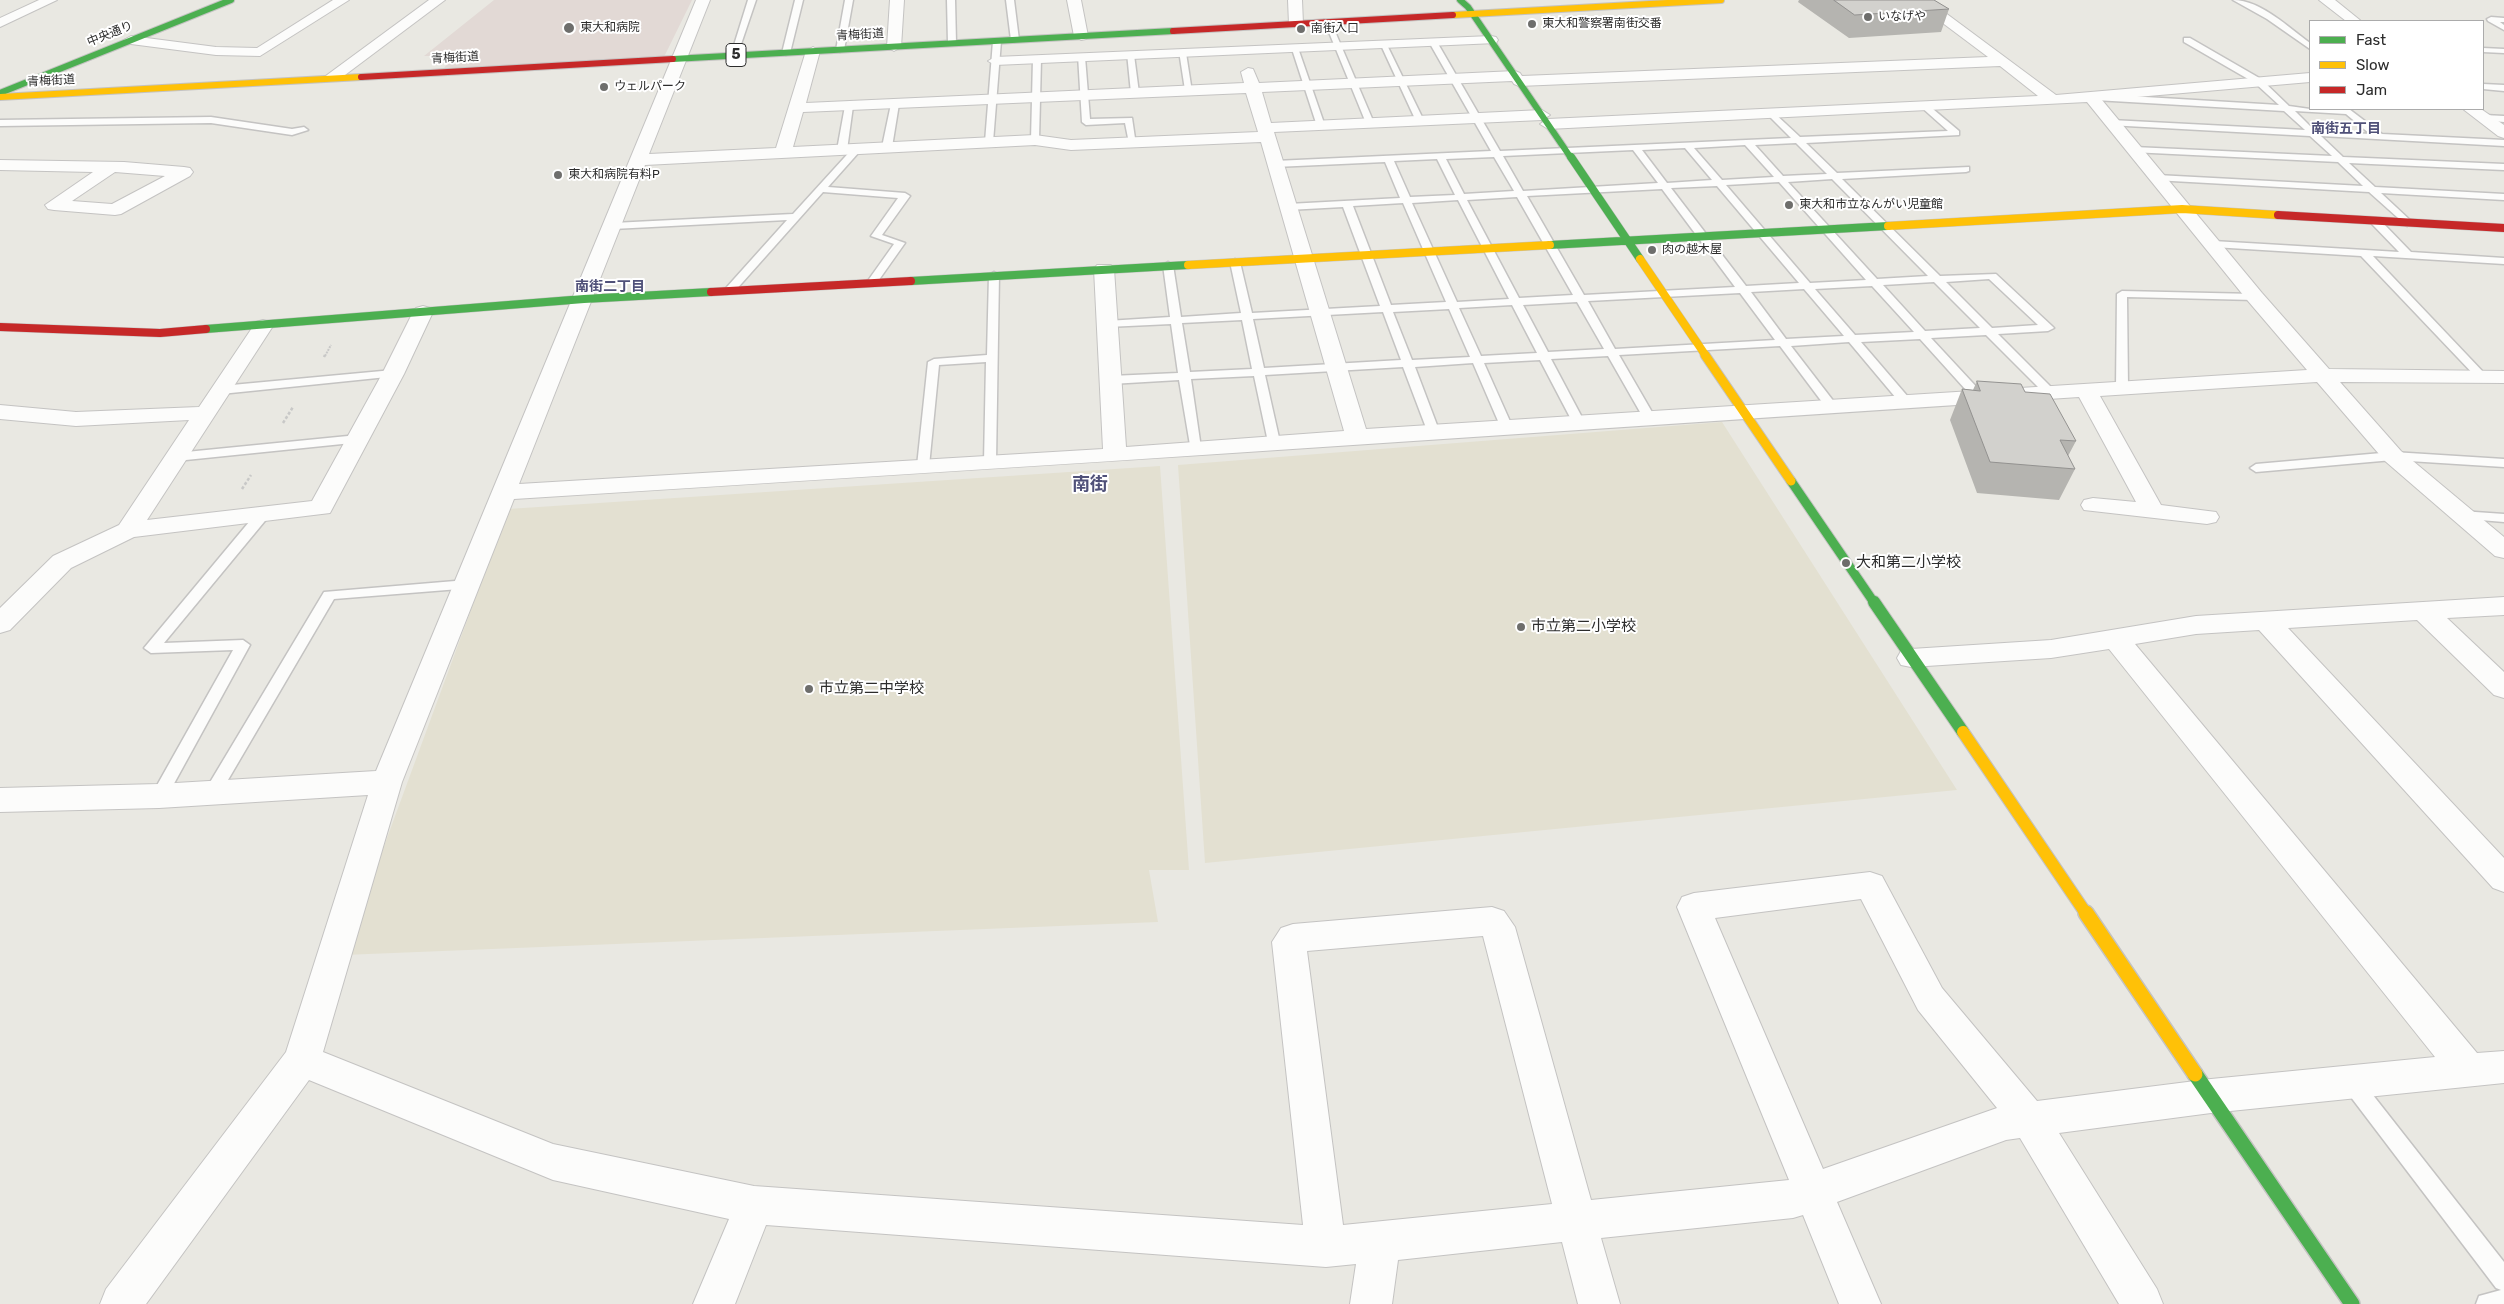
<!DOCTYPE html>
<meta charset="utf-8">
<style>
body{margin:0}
#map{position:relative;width:2504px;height:1304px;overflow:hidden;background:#e9e8e2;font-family:Rubik,sans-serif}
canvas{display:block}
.legend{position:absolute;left:2309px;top:20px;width:175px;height:90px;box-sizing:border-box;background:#fff;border:1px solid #ababab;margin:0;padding:6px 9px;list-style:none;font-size:15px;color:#2c2c2c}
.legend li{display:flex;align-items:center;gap:10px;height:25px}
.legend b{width:25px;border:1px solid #ababab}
</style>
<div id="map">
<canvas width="2504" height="1304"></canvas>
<ul class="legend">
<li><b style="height:6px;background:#4caf50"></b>Fast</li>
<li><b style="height:6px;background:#ffc107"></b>Slow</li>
<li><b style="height:6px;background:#c62828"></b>Jam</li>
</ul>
</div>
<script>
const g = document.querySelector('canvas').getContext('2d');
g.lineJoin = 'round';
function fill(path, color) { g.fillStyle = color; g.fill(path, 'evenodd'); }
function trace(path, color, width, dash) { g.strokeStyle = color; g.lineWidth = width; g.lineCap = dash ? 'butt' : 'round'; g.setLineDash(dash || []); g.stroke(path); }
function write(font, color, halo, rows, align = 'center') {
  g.font = font + ' Rubik,"Noto Sans JP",sans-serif'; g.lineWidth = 4; g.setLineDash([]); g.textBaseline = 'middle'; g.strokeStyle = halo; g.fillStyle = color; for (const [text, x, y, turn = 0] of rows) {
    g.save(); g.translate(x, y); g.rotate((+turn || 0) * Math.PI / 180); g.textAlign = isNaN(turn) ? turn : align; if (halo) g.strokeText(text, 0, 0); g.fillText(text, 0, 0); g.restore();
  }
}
fill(new Path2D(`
 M1722,422L1957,790L1205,863L1178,465Z
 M1160,466L1189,870H1149L1158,922L344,955L508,509Z`), '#e3e0d1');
fill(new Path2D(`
 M494,0H692L664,57L444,68L455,56H424Z`), '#e2d9d5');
const lane = new Path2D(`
 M748,0H756L737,56L730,58Z
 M795,0H803L790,53L786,55L782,53Z
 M845,0H853L844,50L840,52L836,50Z
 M947,0H955L956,43L952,45L948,43Z
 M1006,0H1014L1019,40L1015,42L1011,40Z
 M2233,0C2261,0 2289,28 2310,43V49L2267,19Z
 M2491,17L2504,18V22H2500L2504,25V30L2488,21L2487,19Z
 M1324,20L1331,22L1374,123L1373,125L1366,123Z
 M2184,38H2190L2261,79L2289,106L2310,109H2349L2382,134L2504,140V146L2321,136L2343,157L2504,164V170L2349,163L2375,187L2504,194V200L2381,193L2411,221L2412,223L2407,226L2369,192L2154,180V176L2157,175L2363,186L2338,162L2131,152L2129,150L2134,147L2332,156L2310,136L2108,125L2107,123L2111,120L2305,130L2284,111L2095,100L2091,97L2095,94L2279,105L2255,83L2184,42ZM2295,111L2346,114L2370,134L2315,131Z
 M997,39L1001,41L993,142L989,145L985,142L993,41Z
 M1430,40L1437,42L1500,151L1791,138L1768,115V111L1771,110L1800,137L1948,131L1920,106L1927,104L1959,131V135L1806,143L1837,173L1969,167V171L1966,172L1842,179L1940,276L1996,274L2052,326L2054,328L2048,331L1998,334L2056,392L2050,396L2046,395L1986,335L1931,338L1983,394L1985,397L1979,401L1975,400L1920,339L1861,342L1909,398L1911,401L1909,404H1901L1849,342L1791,346L1838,407L1832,411L1828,410L1780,346L1619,355L1656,419L1650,423L1644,419L1608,356L1551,359L1585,423L1579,427L1573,423L1540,360L1484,363L1513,428L1507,432L1501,428L1473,363L1415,367L1440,433L1434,437L1428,433L1403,367L1265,375L1280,442L1274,446L1268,442L1254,376L1191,379L1201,448L1195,452L1191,451L1179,380L1111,384L1105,380L1111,376L1178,373L1171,324L1107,327L1101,324L1107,321L1170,317L1163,265L1168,262L1173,265L1181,317L1241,313L1230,262L1235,259L1240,262L1252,313L1380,306L1343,207L1288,210L1283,207L1288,204L1400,198L1385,162L1275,167L1270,164L1275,161L1491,151L1429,42ZM1796,143L1827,174L1783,176L1755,145ZM1745,145L1774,177L1722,180L1694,148ZM1685,148L1712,180L1667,183L1642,150ZM1633,150L1658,183L1523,191L1503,156ZM1494,157L1514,191L1464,194L1446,159ZM1437,159L1455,195L1410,197L1394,161ZM1832,179L1928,276L1877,279L1788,182ZM1779,182L1866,280L1810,283L1726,185ZM1717,186L1799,283L1746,286L1671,188ZM1662,189L1735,287L1584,295L1527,196ZM1517,197L1573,295L1519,298L1467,200ZM1458,200L1509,299L1457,302L1412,203ZM1403,203L1446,302L1391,305L1353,206ZM1989,279L2038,325L1992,328L1946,282ZM1934,282L1980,328L1925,331L1883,285ZM1872,286L1914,332L1855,335L1815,289ZM1804,289L1844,336L1786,339L1751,292ZM1740,293L1775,340L1615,349L1588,301ZM1577,302L1604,349L1548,352L1523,305ZM1512,305L1537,353L1481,356L1459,308ZM1449,309L1470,357L1412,360L1393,312ZM1383,312L1401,360L1264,368L1253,319ZM1242,320L1252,369L1190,372L1182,323Z
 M1380,43L1387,45L1424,121L1423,123L1416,121Z
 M1291,46L1298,48L1325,126L1324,128L1317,126Z
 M2483,48L2504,49V53L2483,52Z
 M1179,51L1186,53L1192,92L1185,90Z
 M1127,53L1134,55L1139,93L1135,96L1131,93Z
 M1078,55L1085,57L1090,119L1132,118L1136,145L1129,143L1125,123L1086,125L1082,122Z
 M1037,57L1041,59L1039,140L1035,143L1031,140L1033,59Z
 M2483,84L2504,85V91L2483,89Z
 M895,101L899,104L892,147L887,150L882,147L891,104Z
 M849,103L853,106L847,150L842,153L837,150L845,106Z
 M2484,115L2504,116V122L2481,120V116Z
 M211,117L292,129L304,127L308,130L292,135L211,123L0,126V120Z
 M857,146L862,149L860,151L828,187L905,193L910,196L882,235L905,243L876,284H868L867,282L894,244L871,236L898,198L823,192L734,292H726V288L787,220L613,229L608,226L613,223L793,214L854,147Z
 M2375,218L2379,219L2411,252L2504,258V264L2373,256L2486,375V379H2478L2361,256L2213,247L2208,244L2213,241L2399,252L2371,223L2370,221Z
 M994,272L999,275L996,462L990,466L984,462L986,362L939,365L929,466L928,469H918L917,466L928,362L934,359L987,355L989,275Z
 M2122,291L2255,294L2260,297L2255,300L2127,297L2128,387L2122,391L2116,387L2117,294Z
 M393,370L397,372V376L221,394L215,390L221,386Z
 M358,435L362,436L364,439L362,442L176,461L170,457L176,453Z
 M2393,452L2504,459V467L2393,460L2256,472L2250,468L2256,464Z
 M264,509L271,513L269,516L164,643L243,640L250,645L165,800L159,802L153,800L151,796L233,650L151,653L144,648L259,510Z
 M2461,511L2504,514V522L2456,518L2454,515Z
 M467,580L472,582L474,585L472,588L334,599L218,797L212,799L206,797L204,793L206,789L324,592Z
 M2351,1073L2358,1076L2504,1262V1304H2476L2479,1296L2501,1290L2496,1288L2344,1088L2341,1082L2344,1076Z`);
const street = new Path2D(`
 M39,0H57L0,27V18Z
 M333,0H349L260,56L216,55L131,44L124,40L131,36L216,47L257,48Z
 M429,0H445L337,81H327L324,78L327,75Z
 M696,0H710L649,154L776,148L806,51L813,47L820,51L806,103L1244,83L1241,72L1248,68L1253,69L1259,83L1515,71L1520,73L1522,76L1988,57L1912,0H1928L2056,95L2310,73V82L2102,100L2262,293L2329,369L2504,371V383L2340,382L2401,451L2504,537V558L2495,556L2385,461L2317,382L2100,396L2161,505L2216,512L2219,517L2216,522L2207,524L2084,510L2081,505L2084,500L2093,498L2136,502L2079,397C1557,431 1036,467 514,499L402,782L323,1052L553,1144L754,1186L1303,1225L1272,942L1281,928L1293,924L1492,907L1504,911L1515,927L1591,1200L1789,1180L1677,907L1682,897L1694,893L1870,872L1882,876L1942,988L2037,1101L2211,1079L2435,1057L2109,649L2051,658L1911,667L1901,665L1897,658L1901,651L1911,649L2051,640L2196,616L2504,597V615L2447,618L2504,672V698L2494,695L2417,620L2288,628L2504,858V892L2493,888L2259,630L2196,634L2135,644L2477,1053L2504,1051V1083L2211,1113L2059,1133L2157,1289L2163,1304H2119L2020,1138L2006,1140L1837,1202L1881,1304H1839L1803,1215L1793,1218L1601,1238L1620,1304H1578L1562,1242L1398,1260L1392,1304H1350L1356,1264L1326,1267L766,1225L735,1304H693L729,1219L553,1180L309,1080L146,1304H100L106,1289L286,1052L368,795L159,808L0,812V788L159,784L376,771ZM2000,66L2038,96L1548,119L1540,124L1548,129L2087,102L2248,301L2307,370L1366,429L1274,132L1542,120L1550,115L1542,110L1271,123L1262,92L1512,81L1514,84L1519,86ZM1246,93L1258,132L1071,140L1035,135L793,147L803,112ZM1261,142L1344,431L1126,447L1114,269L1111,265H1097L1094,269L1103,449L519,484L645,165L1035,145L1071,150ZM1861,899L1918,1010L1997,1108L1823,1169L1715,918ZM1483,936L1552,1204L1343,1225L1307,951Z
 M890,0H904L901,47L894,51L887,47Z
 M1067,0H1081L1088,36L1086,39L1081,40L1074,36Z
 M1288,0H1302L1303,24L1301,27H1291L1289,24Z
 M2319,0H2335L2361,21H2346Z
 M1491,36L1496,37L1498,40L1496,43L995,65L988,61L995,57Z
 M2463,109H2481L2504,125V138L2498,136Z
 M0,160L124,162L184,167L190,168L193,172L190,176L121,214L115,215L54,210L48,209L45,205L93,172L0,170ZM115,172L165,176L112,204L72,201Z
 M423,306L430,308L433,312L404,374L330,513L134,537L71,568L10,630L0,633V608L53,556L119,525L189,420L76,426L0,419V405L76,412L199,407L256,322L263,320L270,322L273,326L147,520L312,501L382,374L413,312L416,308Z`);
const fastFar4 = new Path2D(`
 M1460,0L1468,7L1571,158
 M673,59L1173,31
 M0,93L231,0`);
const fastFar3 = new Path2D(`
 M1571,157L1640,259
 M1550,245L1888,226
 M911,281L1188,265
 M206,329L584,299L711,292`);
const fastFar2 = new Path2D(`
 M1791,481L1875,604`);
const fastFar1 = new Path2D(`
 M1874,602L1963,732`);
const fast = new Path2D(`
 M2195,1074L2352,1304`);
const slowFar4 = new Path2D(`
 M1453,15L1721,0
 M0,97L361,77`);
const slowFar3 = new Path2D(`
 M1888,226L2182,209L2278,215
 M1640,259L1706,356
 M1188,265L1550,245`);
const slowFar2 = new Path2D(`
 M1705,355L1791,481`);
const slowFar1 = new Path2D(`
 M1963,732L2087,915`);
const slow = new Path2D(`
 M2086,913L2195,1074`);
const jamFar1 = new Path2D(`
 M1173,31L1453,15
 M361,77L673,59`);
const jam = new Path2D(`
 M2278,215L2504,228
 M711,292L911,281
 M0,327L160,333L206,329`);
trace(lane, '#c4c3c2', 3);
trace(street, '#c4c3c2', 2);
trace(fastFar4, '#c4c3c2', 8);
trace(fastFar3, '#c4c3c2', 9);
trace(fastFar2, '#c4c3c2', 11);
trace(fastFar1, '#c4c3c2', 14);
trace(fast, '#c4c3c2', 18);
trace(slowFar4, '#c4c3c2', 8);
trace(slowFar3, '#c4c3c2', 9);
trace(slowFar2, '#c4c3c2', 11);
trace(slowFar1, '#c4c3c2', 14);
trace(slow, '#c4c3c2', 18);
trace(jamFar1, '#c4c3c2', 8);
trace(jam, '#c4c3c2', 9);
trace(new Path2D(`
 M325,356L331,345`), '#c8c8c7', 2, [2, 1]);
trace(new Path2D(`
 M324,357L325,355
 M283,423L293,407
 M242,489L251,475`), '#c8c8c7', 2.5, [3, 2]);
fill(lane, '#fcfcfb');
fill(street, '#fcfcfb');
trace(fastFar4, '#4caf50', 6);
trace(fastFar3, '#4caf50', 8);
trace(fastFar2, '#4caf50', 9);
trace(fastFar1, '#4caf50', 12);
trace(fast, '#4caf50', 15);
trace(slowFar4, '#ffc107', 6);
trace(slowFar3, '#ffc107', 8);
trace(slowFar2, '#ffc107', 9);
trace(slowFar1, '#ffc107', 12);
trace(slow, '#ffc107', 15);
trace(jamFar1, '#c62828', 6);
trace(jam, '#c62828', 8);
fill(new Path2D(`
 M1799,0H1934L1949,9L1941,32L1849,38L1798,2Z
 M1977,381L2025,392L2076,441L2068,456L2075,469L2059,500L1977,493L1950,420L1962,389L1973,390Z`), '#b5b4b0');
const building = new Path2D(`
 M1834,0H1934L1949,9L1855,15Z
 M1977,381L2021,384L2025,392L2050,394L2076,441L2060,440L2075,469L1990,462L1962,389L1980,391Z`);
fill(building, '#d2d1cd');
trace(building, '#939290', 1);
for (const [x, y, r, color] of [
 [1868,17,5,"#6e6e6c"],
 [1532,24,5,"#6e6e6c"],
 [569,28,6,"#6e6e6c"],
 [1301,29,5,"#6e6e6c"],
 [604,87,5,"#6e6e6c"],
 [558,175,5,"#6e6e6c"],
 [1789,205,5,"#6e6e6c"],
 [1652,250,5,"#6e6e6c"],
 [1846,563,5,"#6e6e6c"],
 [1521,627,5,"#6e6e6c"],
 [809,689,5,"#6e6e6c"]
]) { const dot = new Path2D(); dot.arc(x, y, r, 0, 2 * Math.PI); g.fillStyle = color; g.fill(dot); trace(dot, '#fff', 2); }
write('12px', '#2c2c2c', '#fff', [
 ["いなげや",1878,17],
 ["東大和警察署南街交番",1542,24],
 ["東大和病院",580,28],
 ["南街入口",1311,29],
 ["ウェルパーク",614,87],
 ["東大和病院有料P",568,175],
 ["東大和市立なんがい児童館",1799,205],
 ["肉の越木屋",1662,250]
], 'left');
write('12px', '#2c2c2c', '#fff', [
 ["中央通り",110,34,-22],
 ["青梅街道",860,35,-3],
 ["青梅街道",455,58,-3],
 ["青梅街道",51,81,-3]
]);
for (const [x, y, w] of [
 [736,55,20]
]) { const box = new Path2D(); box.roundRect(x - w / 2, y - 11.5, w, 23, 4); g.fillStyle = '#fff'; g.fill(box); trace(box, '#2c2c2c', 1); }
write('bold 14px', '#2c2c2c', null, [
 ["5",736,55]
]);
write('bold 14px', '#505179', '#fff', [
 ["南街五丁目",2346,129],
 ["南街二丁目",610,287]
]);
write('15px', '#2c2c2c', '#fff', [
 ["大和第二小学校",1856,563],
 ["市立第二小学校",1531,627],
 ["市立第二中学校",819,689]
], 'left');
write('bold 18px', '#505179', '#fff', [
 ["南街",1090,485]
]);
</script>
